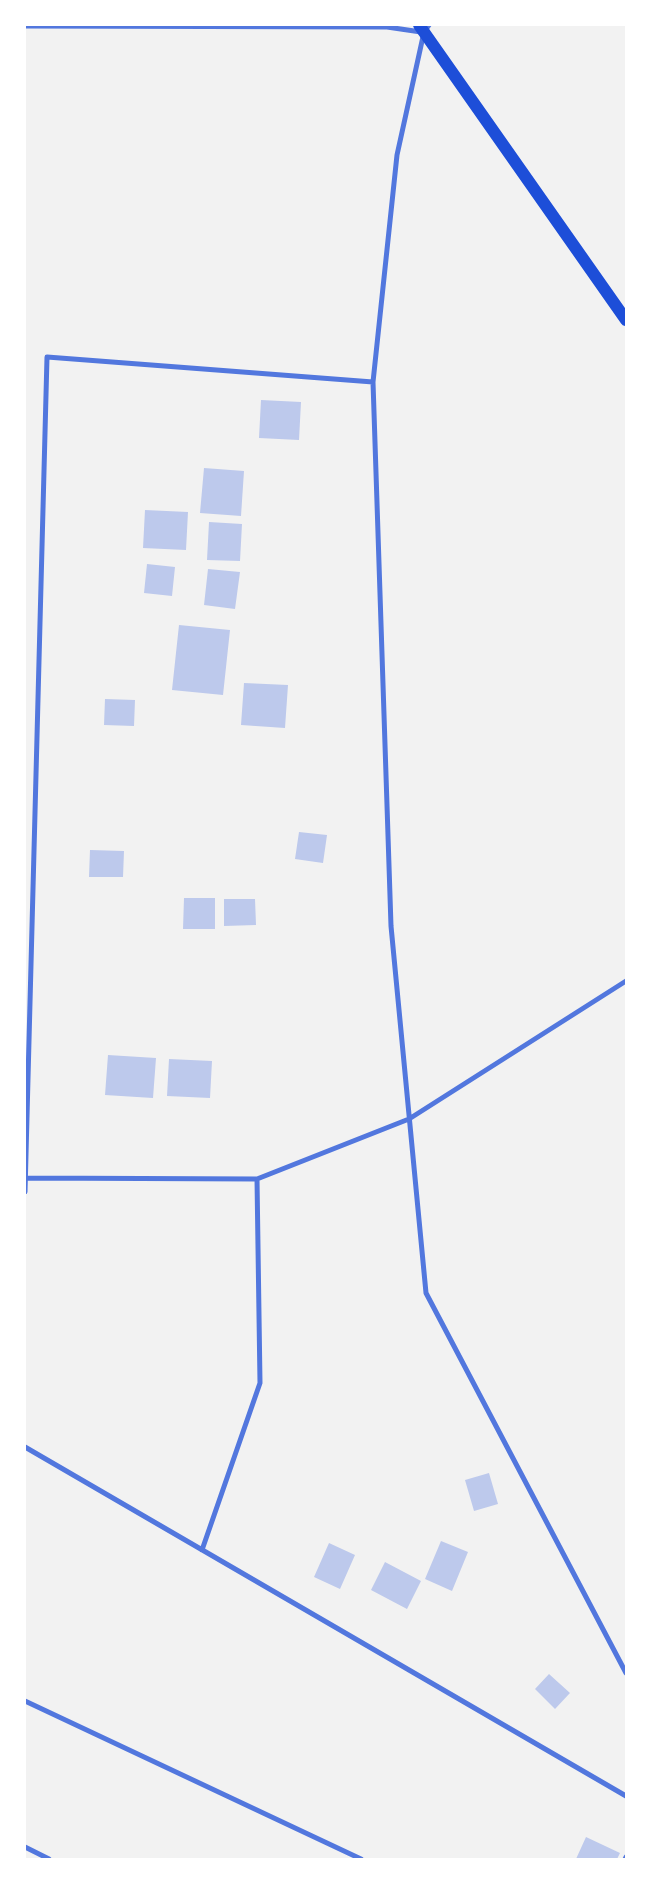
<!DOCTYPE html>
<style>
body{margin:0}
#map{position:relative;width:651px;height:1884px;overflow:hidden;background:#f2f2f2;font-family:"Playfair Display",serif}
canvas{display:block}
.frame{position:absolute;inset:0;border:26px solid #fff;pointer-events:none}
</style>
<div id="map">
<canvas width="651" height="1884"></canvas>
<div class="frame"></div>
</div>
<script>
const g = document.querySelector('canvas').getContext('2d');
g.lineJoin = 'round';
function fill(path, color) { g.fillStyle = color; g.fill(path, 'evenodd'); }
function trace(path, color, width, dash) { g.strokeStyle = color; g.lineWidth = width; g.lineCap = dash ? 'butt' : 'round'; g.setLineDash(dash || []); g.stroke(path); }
fill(new Path2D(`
 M261,400L301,402L299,440L259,438Z
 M204,468L244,471L241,516L200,513Z
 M145,510L188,512L186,550L143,548Z
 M209,522L242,524L240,561L207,560Z
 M147,564L175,567L172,596L144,593Z
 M208,569L240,572L235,609L204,605Z
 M179,625L230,630L223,695L172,690Z
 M244,683L288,685L285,728L241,725Z
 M105,699L135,700L134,726L104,725Z
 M299,832L327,835L323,863L295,859Z
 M90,850L124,851L123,877H89Z
 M184,898H215V929H183Z
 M224,899H255L256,925L224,926Z
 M108,1055L156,1058L153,1098L105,1095Z
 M169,1059L212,1061L210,1098L167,1096Z
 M489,1473L498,1504L474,1511L465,1480Z
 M441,1541L468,1552L452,1591L425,1579Z
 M329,1543L355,1555L340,1589L314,1577Z
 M385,1562L421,1581L407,1609L371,1590Z
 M549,1674L570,1693L555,1709L535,1689Z
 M586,1837L620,1853L617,1859H576Z`), '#bdc9ec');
trace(new Path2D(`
 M429,25L424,32L397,155L373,382L391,926L426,1293L626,1673
 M25,26L387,27L421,32
 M25,1178L257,1179L409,1119L626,981
 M25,1192L47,357L373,382
 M25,1447L626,1796
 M202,1550L260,1383L257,1179
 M25,1701L361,1859
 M25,1847L49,1859
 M625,1859L626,1857`), '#5277de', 5);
trace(new Path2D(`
 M419,25L626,320`), '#1d4ed8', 12);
</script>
